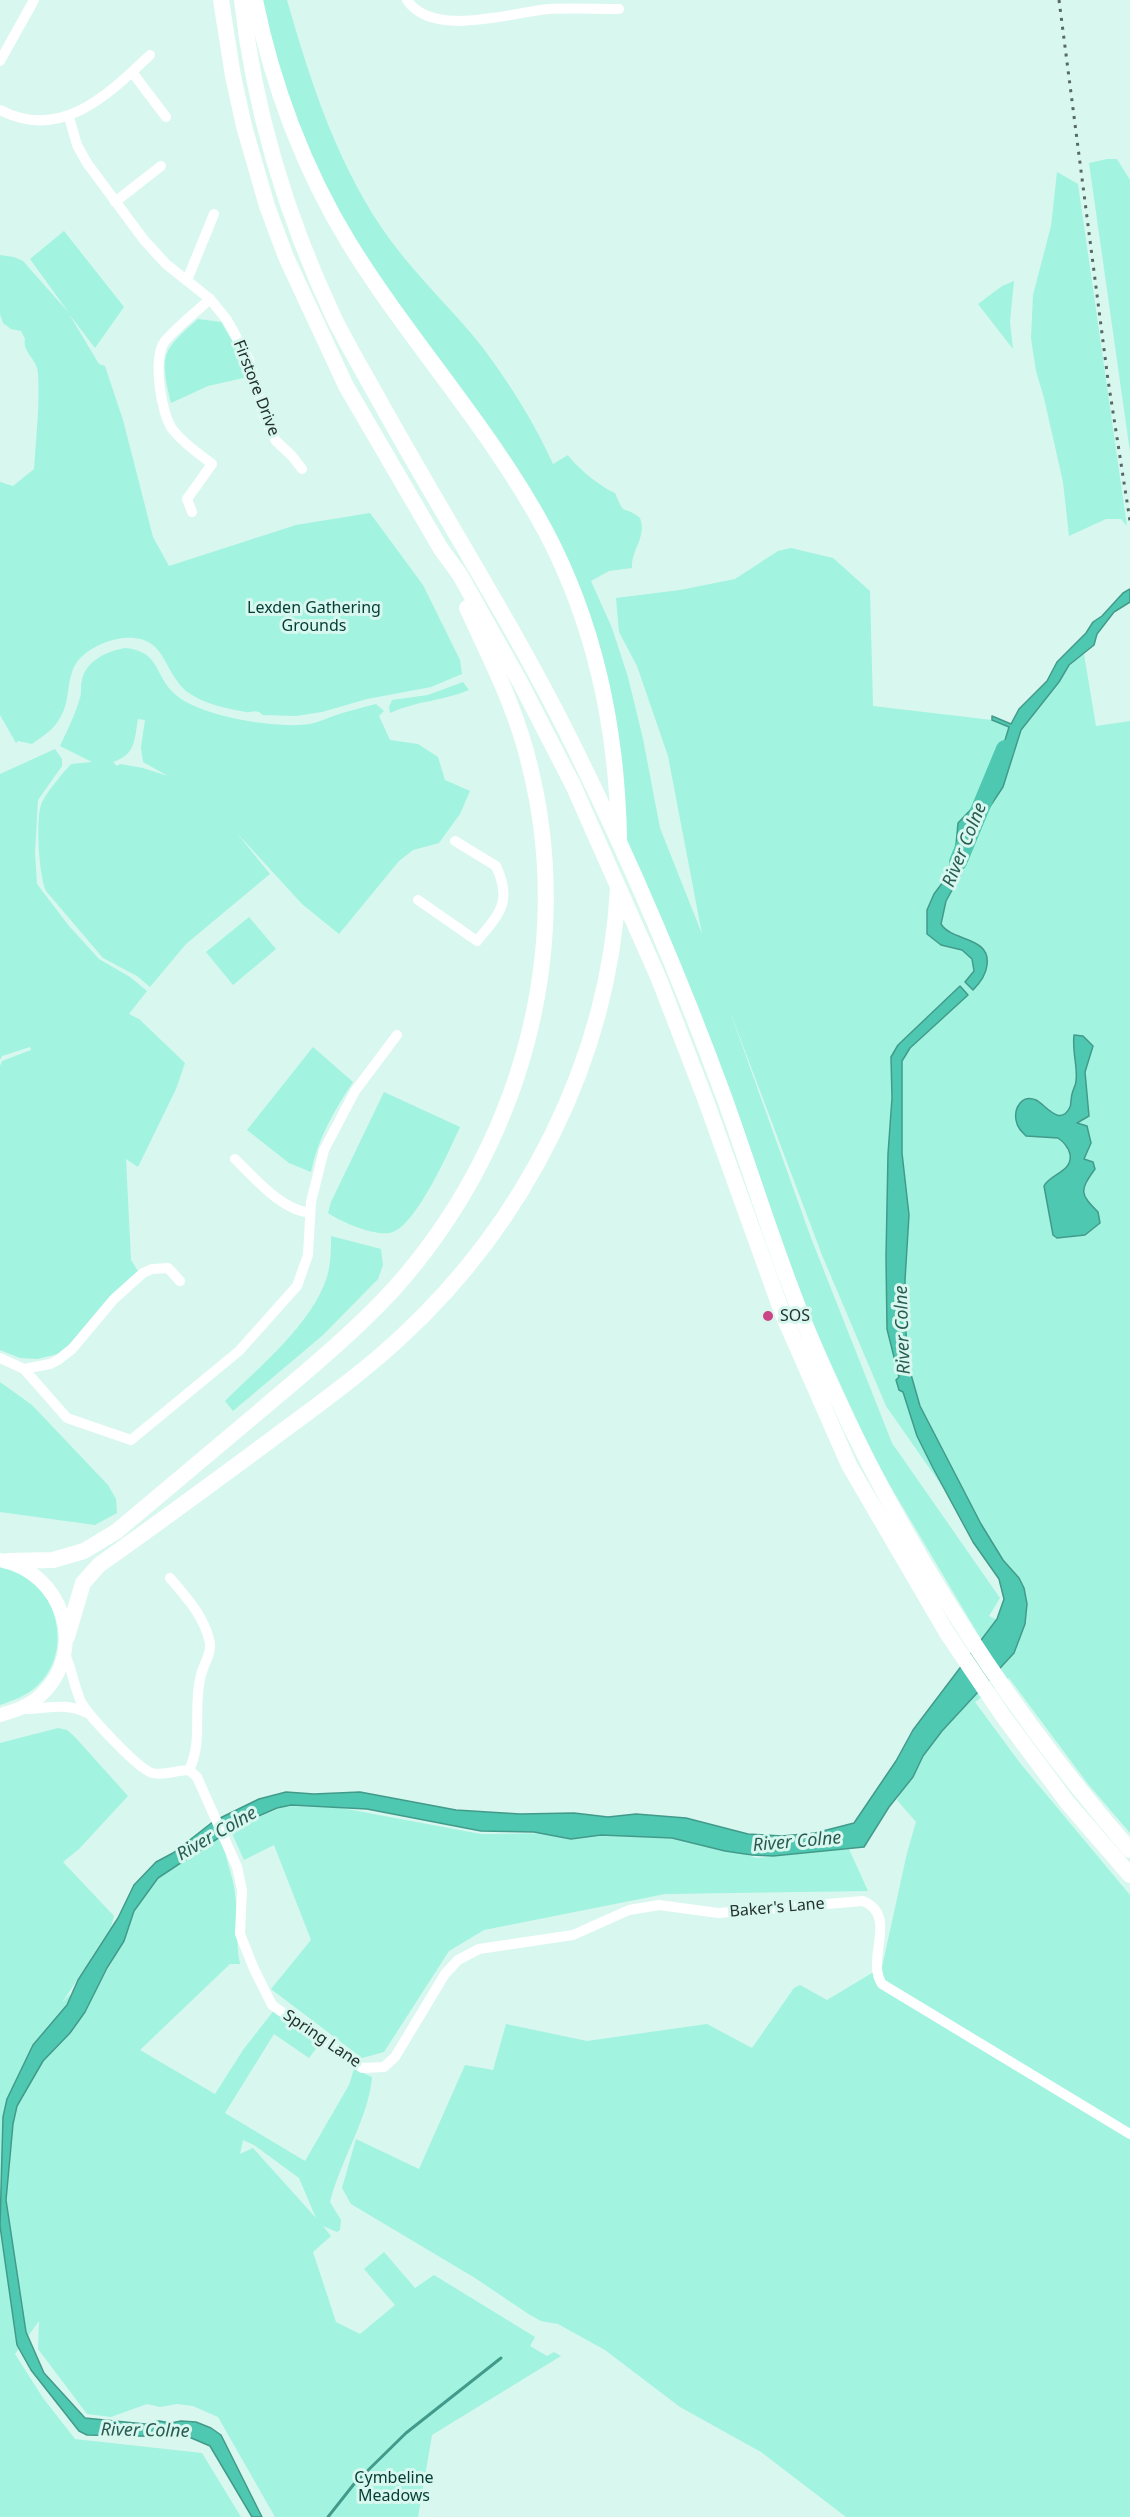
<!DOCTYPE html>
<style>
body{margin:0}
canvas{display:block;background:#d7f7ef}
</style>
<canvas width="1130" height="2517"></canvas>
<script>
const g = document.querySelector('canvas').getContext('2d');
g.lineJoin = 'round';
function fill(path, color) { g.fillStyle = color; g.fill(path, 'evenodd'); }
function trace(path, color, width, dash) { g.strokeStyle = color; g.lineWidth = width; g.lineCap = dash ? 'butt' : 'round'; g.setLineDash(dash || []); g.stroke(path); }
function write(font, color, halo, rows, align = 'center') {
  g.font = font + ' "Noto Sans",sans-serif'; g.lineWidth = 6; g.setLineDash([]); g.textBaseline = 'middle'; g.strokeStyle = halo; g.fillStyle = color; for (const [text, x, y, turn = 0] of rows) {
    g.save(); g.translate(x, y); g.rotate((+turn || 0) * Math.PI / 180); g.textAlign = isNaN(turn) ? turn : align; if (halo) g.strokeText(text, 0, 0); g.fillText(text, 0, 0); g.restore();
  }
}
fill(new Path2D(`
 M259,0H287C311,84 339,170 391,241C419,279 454,311 483,348C510,384 535,424 553,464L568,455C577,468 601,487 615,493C626,520 622,503 640,518C647,538 631,549 632,568L609,571L591,581L612,628L628,677L643,739L660,828L702,934L668,756L637,666L619,632L616,598L680,590L735,579L778,551L791,548L833,558L870,591L873,706L992,720L1009,727L1083,648L1096,726L1130,721V1833L1088,1784L1009,1678L975,1702L1020,1763L1130,1895V2517H846L761,2452L680,2407L605,2350L558,2324L541,2321L530,2315L475,2278L351,2204L342,2188L356,2139L419,2169L465,2065L493,2070L506,2024L587,2041L707,2024L752,2048L794,1988L800,1985L827,2000L882,1967L907,1853L916,1822L897,1800L941,1715L1025,1605L886,1406L822,1255L728,1006L811,1238L892,1443L1000,1598L989,1616L997,1620L981,1639L876,1462L797,1290L623,834L574,585L344,229L304,150Z
 M1107,159H1117L1130,180V452L1089,163Z
 M1057,172L1078,184L1127,526L1121,519H1106L1069,536L1063,482L1044,398L1036,371L1031,338L1033,295L1051,226Z
 M64,231L124,307L95,348L69,314L99,364L105,366L123,420L153,537L169,566L296,525L370,513L423,585L460,660L462,674L431,687L367,699L322,712L296,716L263,715L259,712C253,710 251,713 246,712C228,709 204,704 189,693C161,672 168,634 123,638C105,640 78,652 72,672C67,687 69,702 61,716C54,730 43,736 32,744L18,741L16,743L0,715V482L13,486L34,469C36,437 40,405 38,373C37,359 22,352 25,339L21,331L11,329L3,323L0,314V255L14,257L23,261L69,313L30,259Z
 M1014,281L1010,322L1013,349L978,304L1002,286Z
 M198,319L221,322L234,344L248,377L208,386L171,403C160,354 161,352 198,319Z
 M125,648C161,651 154,677 176,695C201,717 278,729 310,724C319,722 327,718 336,715C349,711 363,707 376,704L384,711L379,716L390,740L418,744L438,757L445,780L470,791L460,814L439,843L413,850L399,861L339,934L302,904L236,832L270,874L186,944L150,987L137,976L103,958L46,891C39,877 35,816 42,802C49,789 62,774 71,764L92,762L60,746C67,731 75,715 80,698C82,692 80,686 82,680C86,660 108,651 125,648ZM138,719L145,720L141,747L143,762L168,776L143,768L120,764L117,766L113,762C136,754 134,741 138,719Z
 M463,682L469,690C443,701 415,701 390,713L389,707L392,700L428,695Z
 M55,749L62,759V766L38,800L35,853L37,884L69,926L99,959L130,977L147,991L129,1014L139,1019L185,1063L176,1089L138,1167L126,1159L131,1260L138,1271L73,1341L58,1354L37,1359L20,1358L0,1350V1066L2,1061L31,1050L30,1047L2,1056L0,1060V774Z
 M249,917L276,949L233,985L206,952Z
 M313,1047L353,1082C334,1111 318,1138 311,1172L289,1163L247,1130Z
 M384,1092L460,1127C449,1151 417,1223 393,1232C378,1238 341,1222 328,1213L331,1202Z
 M331,1236L381,1249L383,1265L378,1279L323,1335L233,1411L225,1401C259,1367 312,1324 327,1277C331,1264 331,1250 331,1236Z
 M0,1382L32,1405L108,1485L116,1499L117,1513L95,1525L0,1512Z
 M0,1566C54,1574 78,1648 37,1686C26,1696 14,1700 0,1705Z
 M58,1728L67,1730L74,1736L128,1796L79,1849L63,1862L114,1916L111,1927L62,2003L70,1994L78,2021L124,1941L134,1911L159,1878L223,1835C223,1856 233,1873 235,1894C239,1917 235,1941 240,1964H230L140,2050L215,2094L243,2050L275,2009L322,2041L309,2058L274,2034L225,2113L305,2161L349,2085L354,2069L372,2077C369,2117 340,2161 330,2202L341,2220L340,2230L337,2232L323,2226L331,2236L313,2252L336,2322L360,2334L395,2305L364,2269L384,2252L415,2288L434,2275L535,2337L530,2346L547,2356L554,2352L561,2356L432,2435L418,2517H275L218,2417L193,2406L177,2404L160,2407L147,2404L111,2417L87,2414L38,2349L39,2321L15,2354L43,2398L75,2439L202,2453L241,2517H0V1743ZM243,2140L254,2145L299,2178L316,2218L253,2148L240,2154Z
 M285,1806L336,1807L481,1834L667,1832L757,1858L849,1849L868,1891L665,1894L484,1930L449,1951L384,2052L362,2058L271,1989L311,1940L274,1845L244,1860L230,1829Z`), '#a3f3e1');
const water = new Path2D(`
 M1130,589V602L1114,612L1097,634L1094,645L1069,665L1059,682L1021,730L1003,787L987,811L976,818L969,829L967,851L961,874L946,901L941,924C952,942 991,936 987,965C986,975 980,983 973,990L965,982L974,971L972,959L962,950L941,945L927,934V910L934,894L949,874L956,845L958,823L977,803L993,780L1009,727L992,720V716L1011,724L1019,709L1047,681L1057,662L1086,633L1093,622L1102,616L1123,593Z
 M960,986L968,995L910,1048L902,1061V1153L909,1215L905,1280L906,1333L910,1371L920,1406L935,1435L981,1524L1003,1560L1019,1578L1024,1588L1027,1604L1025,1624L1014,1653L942,1731L923,1756L913,1777L889,1807L864,1847L773,1856L752,1855L725,1851L672,1838L601,1835L571,1839L534,1832L481,1831L367,1809L291,1805L277,1808L238,1825L158,1878L134,1911L124,1941L107,1968L85,2012L70,2033L43,2061L17,2106L13,2124L6,2200L26,2332L44,2373L85,2418L145,2424L159,2421L171,2423L181,2421L196,2422L211,2428L221,2435L262,2517H252L210,2446L189,2437L87,2435L79,2431L31,2370L17,2345L0,2226L3,2117L7,2099L33,2045L67,2005L78,1980L118,1918L134,1885L156,1862L173,1853L214,1821L259,1799L286,1792L314,1794L360,1792L456,1810L520,1814L574,1813L608,1817L636,1814L686,1818L748,1834L782,1836L815,1833L854,1823L896,1761L913,1730L997,1619L1004,1599L999,1579L973,1542L933,1468L917,1436L903,1392L899,1390L896,1380L899,1377L887,1329L886,1257L888,1154L892,1098L891,1057L898,1045Z
 M1074,1035L1083,1036L1093,1046L1085,1072L1089,1116L1077,1123L1087,1126L1091,1143L1084,1159L1093,1162L1095,1169C1079,1191 1080,1194 1098,1212L1100,1223L1085,1235L1057,1238L1053,1235L1044,1186C1050,1174 1073,1172 1070,1154C1068,1147 1064,1142 1058,1138L1026,1136C1021,1131 1017,1127 1016,1120C1014,1108 1022,1094 1036,1100C1045,1104 1060,1128 1070,1107C1071,1105 1071,1097 1072,1094C1073,1089 1076,1085 1076,1081C1078,1067 1072,1052 1074,1035Z`);
fill(water, '#4fc8b1');
trace(water, '#429b8a', 1.5);
trace(new Path2D(`
 M328,2517L354,2484L406,2433L501,2358`), '#429b8a', 3);
trace(new Path2D(`
 M958,862L1005,749`), '#4fc8b1', 18);
trace(new Path2D(`
 M407,0C433,39 512,12 549,9C572,8 596,9 619,9
 M0,61L34,0
 M132,72L166,117
 M0,110C61,142 109,94 150,55
 M69,117L77,145L87,163L144,240L166,264L210,299L227,320L249,360L264,417L276,441L292,456L302,469
 M115,202L161,166
 M187,280L214,214
 M192,512L187,499L212,464C198,453 184,444 173,430C161,415 152,357 165,341C178,326 195,313 210,299
 M418,900L477,941C499,914 513,902 496,866L455,841
 M235,1159C256,1179 280,1209 310,1213
 M0,1358L24,1369L50,1364L58,1360L72,1349L114,1299L143,1273L152,1269L168,1268L180,1281
 M24,1369L67,1418L131,1440L239,1351L297,1286L308,1255L311,1202L324,1150L355,1091L397,1035
 M170,1578C186,1597 203,1615 209,1639C213,1652 204,1663 201,1675C192,1707 204,1740 189,1770
 M65,1654C72,1670 74,1686 81,1702C89,1716 137,1768 152,1773C165,1776 177,1770 189,1770L197,1777L237,1867L242,1890L240,1934L254,1969L272,2005L362,2068L384,2067L395,2057L445,1974L458,1960L479,1949L573,1935L629,1910L659,1905L718,1913L863,1901C899,1916 865,1959 882,1984L1130,2134
 M21,1709C47,1710 62,1701 87,1713`), '#fff', 10);
trace(new Path2D(`
 M0,1560C63,1572 89,1650 41,1695C30,1706 14,1711 0,1715`), '#fff', 14);
trace(new Path2D(`
 M221,0L233,76L244,126L267,206L286,257L346,386L441,549L460,575L520,682L573,785L659,979L706,1101L783,1315L849,1465L947,1633L1003,1716L1067,1802L1130,1875
 M242,0C254,110 287,218 334,318C348,346 364,373 379,400C444,518 518,632 577,753C632,865 681,980 724,1097C751,1172 774,1248 804,1322C882,1513 995,1694 1130,1850
 M255,0C272,84 304,170 349,243C410,342 491,429 546,532C596,627 617,732 619,838
 M8,1561L53,1560L84,1551L117,1531C165,1491 213,1450 261,1410C306,1372 352,1334 392,1291C519,1150 576,953 530,767C517,710 491,660 467,608
 M67,1637L83,1583L99,1565C157,1524 214,1482 272,1439C315,1407 360,1375 400,1338C525,1223 609,1059 618,888`), '#fff', 16);
trace(new Path2D(`
 M1059,0L1108,380L1130,521`), '#576964', 3, [3, 6]);
for (const [x, y, r, color] of [
 [768,1316,6,"#cb4483"]
]) { const dot = new Path2D(); dot.arc(x, y, r, 0, 2 * Math.PI); g.fillStyle = color; g.fill(dot); trace(dot, '#d7f7ef', 2); }
write('16px', '#25312e', '#d7f7ef', [
 ["Firstore Drive",256,388,69],
 ["Baker's Lane",777,1908,-5],
 ["Spring Lane",322,2039,34]
]);
write('16px', '#043d34', '#d7f7ef', [
 ["Lexden Gathering",314,608],
 ["Grounds",314,626],
 ["Cymbeline",394,2478],
 ["Meadows",394,2496]
]);
write('16px', '#25312e', '#d7f7ef', [
 ["SOS",780,1316]
], 'left');
write('italic 18px', '#295b51', '#d7f7ef', [
 ["River Colne",965,845,-68],
 ["River Colne",903,1330,-92],
 ["River Colne",217,1834,-30],
 ["River Colne",797,1842,-5],
 ["River Colne",145,2431,1]
]);
</script>
